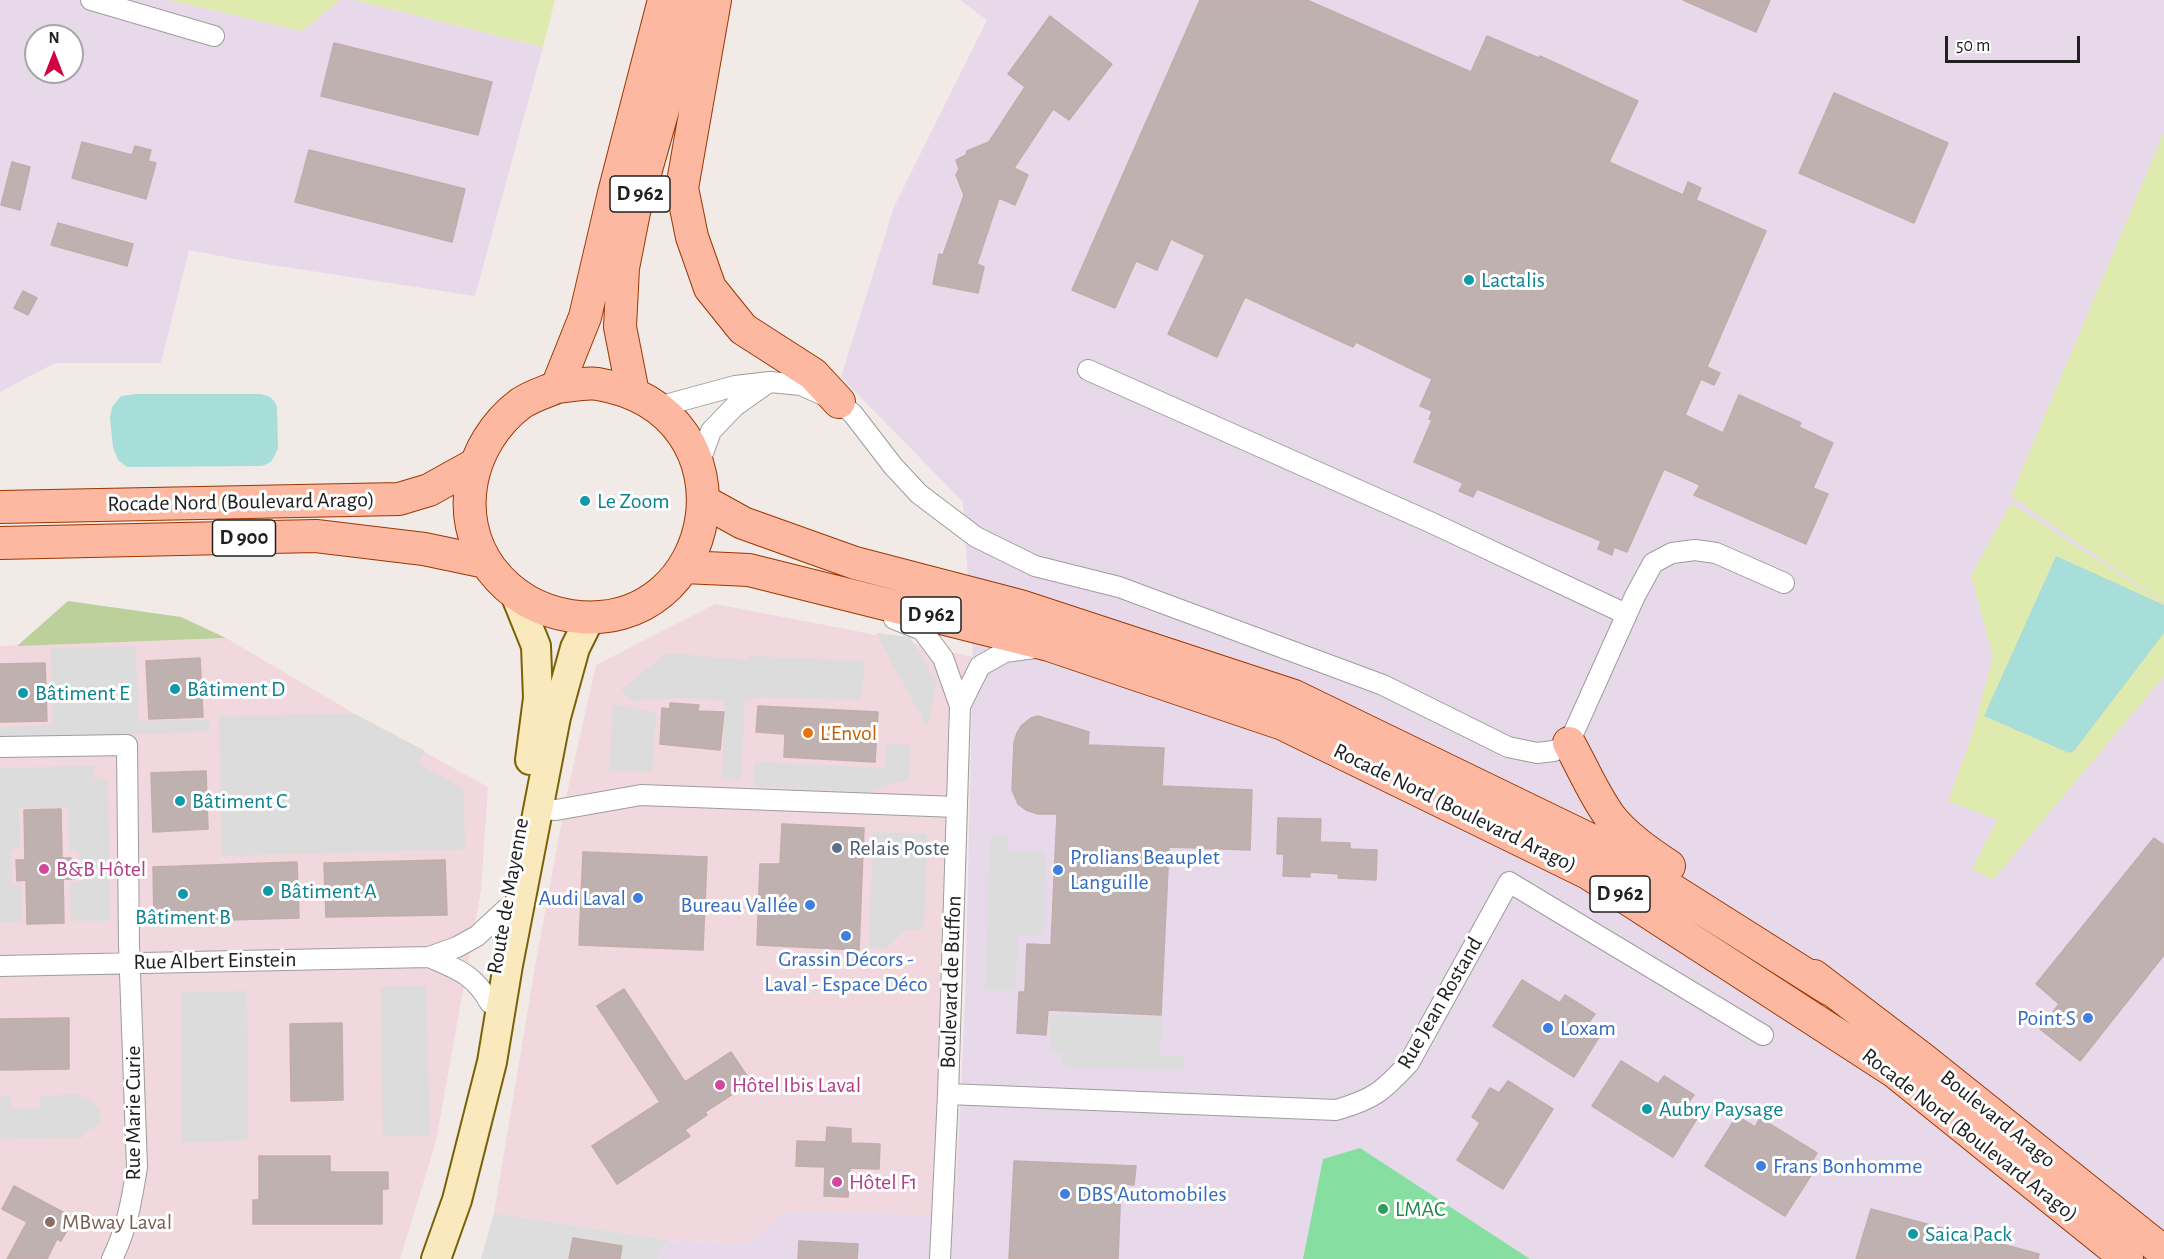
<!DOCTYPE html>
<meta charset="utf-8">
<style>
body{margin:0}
#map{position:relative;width:2164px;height:1259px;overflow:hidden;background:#f1eae7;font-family:"Alegreya Sans",sans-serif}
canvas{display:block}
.north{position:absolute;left:24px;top:24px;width:60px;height:60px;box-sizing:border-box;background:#fff;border:2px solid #a6a6a6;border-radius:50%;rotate:0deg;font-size:16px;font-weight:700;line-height:24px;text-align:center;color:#202020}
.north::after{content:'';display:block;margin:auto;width:21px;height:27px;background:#d00043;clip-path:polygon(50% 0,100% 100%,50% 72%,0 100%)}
.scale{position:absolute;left:1945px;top:36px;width:135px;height:27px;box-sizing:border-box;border:3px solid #202020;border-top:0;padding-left:8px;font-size:18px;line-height:21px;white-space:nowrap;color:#202020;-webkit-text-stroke:4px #fff;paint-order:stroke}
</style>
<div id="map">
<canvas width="2164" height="1259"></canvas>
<div class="north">N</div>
<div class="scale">50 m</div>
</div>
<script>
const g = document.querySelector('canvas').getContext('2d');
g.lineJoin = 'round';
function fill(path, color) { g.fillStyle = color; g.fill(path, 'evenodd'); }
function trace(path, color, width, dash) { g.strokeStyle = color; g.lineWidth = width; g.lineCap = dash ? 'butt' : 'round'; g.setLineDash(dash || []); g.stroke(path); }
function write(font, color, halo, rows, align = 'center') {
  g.font = font + ' "Alegreya Sans",sans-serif'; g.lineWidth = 6; g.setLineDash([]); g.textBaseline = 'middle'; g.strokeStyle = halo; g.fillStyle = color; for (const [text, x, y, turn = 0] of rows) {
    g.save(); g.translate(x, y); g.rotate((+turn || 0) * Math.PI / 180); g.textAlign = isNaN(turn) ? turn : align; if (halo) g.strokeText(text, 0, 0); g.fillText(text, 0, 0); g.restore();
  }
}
fill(new Path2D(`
 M494,1213L669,1240L658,1259H481Z`), '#deddde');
fill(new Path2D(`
 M715,604L861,632L973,657L955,1217L787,1211L745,1244L669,1240L494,1213L535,967L566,798L596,665Z
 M226,638L355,714L488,787L481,890L436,1141L400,1259H0V646Z`), '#f1d7de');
fill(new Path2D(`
 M0,0H169L302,31L340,0H355L543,47L475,296L246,261L189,250L161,363H55L0,392ZM36,36H72V72H36Z
 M960,0H2164V1259H658L669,1240L745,1244L787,1211L955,1216L965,1001L973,657L963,502L841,377L894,207L987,20Z`), '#e8d9ea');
fill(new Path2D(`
 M169,0H340L302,31Z
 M355,0H555L543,47Z
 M2164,132V603L2011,496Z
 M2011,503L2164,604V676L1993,880L1972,869L1997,820L1948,801L1973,732L1993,656L1971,575Z`), '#dfeaae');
fill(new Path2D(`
 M68,601L181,617L226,638L17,646Z`), '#bcd09c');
fill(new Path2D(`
 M1360,1148L1530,1259H1303L1323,1159Z`), '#86dfa0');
fill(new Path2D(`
 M876,633L910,637L937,683L927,727Z
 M136,646L138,721L209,720V732L0,737V727L53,725L51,648Z
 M666,653L747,660L750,656L865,661L861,700L763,697L745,701L741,779H722L725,701L682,698L633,701L621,690Z
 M613,704L656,713L652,772H609Z
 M355,714L425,751L418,764L464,789L465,849L222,856L219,716Z
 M886,744L910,745L909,779L867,792L753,786L755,762L885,768Z
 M94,766V779H108L110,921H71L70,883L80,882L79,851L69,850L68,808H19L20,849L11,850L12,885H22V922L0,923V768Z
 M873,832L927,834L924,929L906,930L885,949L869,947Z
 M990,836L1008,837V851L1046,852L1043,936H1018L1016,991L985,990Z
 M426,985L430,1136H383L381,987Z
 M247,991L248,1140L181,1143V992Z
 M1050,1014L1162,1017L1160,1055L1184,1056L1183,1070L1063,1067V1052L1049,1051Z
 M80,1094L81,1100H89L94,1102L100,1112V1120L97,1126L92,1129L84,1131L83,1138L0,1139V1096H11V1109L40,1108V1096Z`), '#dcdcdc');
fill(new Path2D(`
 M136,394H260C269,396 274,398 277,407L278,449L271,462L262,466L127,467L118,460L113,447L110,418L112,407L121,396Z
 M2056,556L2164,605V633L2074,751L2069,753L1984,716Z`), '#a8ded9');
const building = new Path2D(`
 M1200,0H1307L1471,72L1487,36L1539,58L1540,56L1638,101L1609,162L1683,195L1688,182L1701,188L1696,200L1766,231L1707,367L1720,373L1714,385L1701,379L1685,415L1723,433L1739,395L1801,423L1799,427L1833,443L1813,488L1828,494L1806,544L1694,495L1700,485L1664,469L1627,552L1614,547L1612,555L1598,549L1601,541L1477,489L1473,497L1459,491L1463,483L1414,462L1432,420L1429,419L1432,411L1420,406L1432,379L1356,342L1353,347L1245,297L1217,357L1168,334L1205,255L1171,239L1157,270L1136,261L1115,308L1072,290Z
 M1683,0H1770L1756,32Z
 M1050,16L1112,64L1069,120L1053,109L1014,168L1028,175L1015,205L999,198L977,264L984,267L978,293L933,284L939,254L943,255L964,195L956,175L959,169L956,160L966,155L967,151L989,142L1025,87L1008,74Z
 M334,43L492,82L478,135L321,96Z
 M1834,93L1948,143L1914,223L1799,173Z
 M82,142L132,155L135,146L151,150L148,161L156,163L146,199L72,178Z
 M309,150L465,189L452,242L295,202Z
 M12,162L30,167L20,210L1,205Z
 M58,223L133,244L127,266L51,245Z
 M23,291L37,298L28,315L14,308Z
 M200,658L203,717L149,719L146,661Z
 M45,663L47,721L0,722V664Z
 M670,703L699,705L698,711L724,712L720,750L660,744L662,708L670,709Z
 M758,706L878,712L875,762L784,757L785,734L756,732Z
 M1038,716L1089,732L1088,745L1164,748L1162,786L1252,790L1250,850L1169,847L1161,1015L1048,1010L1046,1035L1017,1033L1019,992H1025L1027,944L1051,945L1057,814H1038L1026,810L1018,804L1012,790L1014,743L1017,733L1021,726L1031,718Z
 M206,771L208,829L153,832L151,773Z
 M61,809L62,858H71L72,879H63L64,923L27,924L26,880L17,881L16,860H25L24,810Z
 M1278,818L1321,819L1320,842L1350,843V849L1377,850L1376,880L1338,878L1339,874L1310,872V877L1283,876L1284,854H1277Z
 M782,824L864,828L859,950L757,945L760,864H780Z
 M2154,838L2164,845V955L2080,1061L2040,1029L2059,1004L2036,984Z
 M583,852L707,857L703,950L579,945Z
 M445,860L447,915L326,917L324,863Z
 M297,862L299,918L154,922L153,867Z
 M1522,980L1560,1003L1565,995L1595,1014L1589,1022L1603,1031L1574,1077L1493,1026Z
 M624,989L685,1082L731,1052L751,1082L705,1112L707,1115L685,1130L690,1136L617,1184L592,1146L660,1102L597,1006Z
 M69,1018V1069L0,1070V1019Z
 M342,1023L343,1100L291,1101L290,1024Z
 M1621,1061L1658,1084L1664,1076L1694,1095L1688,1103L1701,1112L1673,1157L1592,1106Z
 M1508,1081L1553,1109L1503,1189L1457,1160L1480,1123L1472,1117L1490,1088L1499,1093Z
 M1737,1116L1755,1127L1760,1118L1817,1153L1812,1162L1817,1166L1785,1216L1705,1166Z
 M827,1127L851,1129V1143L880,1144L879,1169L850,1168L848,1197L824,1196L825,1167L796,1166L797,1141L826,1142Z
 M259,1156H330V1172H388V1189H382V1224H253V1200H259Z
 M1014,1161L1136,1166L1134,1185L1121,1184L1118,1259H1009Z
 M14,1186L74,1218L61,1241L57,1239L47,1259H7L27,1222L2,1209Z
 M1871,1209L2039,1254L2038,1259H1856Z
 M573,1238L622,1246L620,1259H569Z
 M799,1241L858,1244L857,1259H798Z`);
fill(building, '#beb1b0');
trace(building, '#c3aca9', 1.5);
const street = new Path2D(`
 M91,0L214,36
 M1088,370L1432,523L1626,614
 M658,407L735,386L770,382L801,385L839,402L853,414L893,466L919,494L976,537L1035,566L1119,587L1383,685L1508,747L1537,753L1554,751L1569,743L1635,596L1653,563L1672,553L1695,550L1716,553L1784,583
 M699,464L711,431L735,406L766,384
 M894,619L922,630L943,658L960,706L948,1094L940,1259
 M960,706L980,666L1005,652L1034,648
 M0,747L127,745L129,945L137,1167C132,1199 127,1229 112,1259
 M538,809L556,810L641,795L957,807
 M429,957C457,969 474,974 490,1003
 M0,966L429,957L457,947L477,936L506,909
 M948,1094L1336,1110C1374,1099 1382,1092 1409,1063L1509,882L1763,1035`);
const secondary = new Path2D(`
 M515,594L536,646L538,698L530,760
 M436,1259L457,1200L492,1062L508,965L556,717L575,648L590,618`);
const primary = new Path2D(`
 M715,0L682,188L692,237L710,288L743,329L813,374L839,402
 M557,387C570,386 586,382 598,384C761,412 720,637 571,616C539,611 511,595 491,569C452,516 469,443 520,404C531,396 546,392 557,387L585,317L614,193L664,0
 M633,393L620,327L623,268L634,212L694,0
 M705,502L743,523L855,563L1020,606L1294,696L1603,846L1829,989
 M0,507L399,499L429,490L474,465
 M0,543L316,536L424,549L486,562
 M684,567L749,570L1049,645L1283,724L1588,873L1895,1072L2127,1259
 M1569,743C1583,768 1594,795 1611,818C1626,837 1649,853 1669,866
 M1814,976L1924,1060L2164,1252`);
trace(street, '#9d9d9d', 22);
trace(secondary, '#7a6105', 32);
trace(primary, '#9c3700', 34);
trace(street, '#fff', 20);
trace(secondary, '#fae9bc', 28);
trace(primary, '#fcb8a1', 32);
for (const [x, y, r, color] of [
 [1469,280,6,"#0f9aa8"],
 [585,501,6,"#0f9aa8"],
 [175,689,6,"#0f9aa8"],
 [23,693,6,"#0f9aa8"],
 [808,733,6,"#e8710a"],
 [180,801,6,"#0f9aa8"],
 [837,848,6,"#5c6f8a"],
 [44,869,6,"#d1479c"],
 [1058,870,6,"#3f7fe0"],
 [268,891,6,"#0f9aa8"],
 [183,894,6,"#0f9aa8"],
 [638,898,6,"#3f7fe0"],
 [810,905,6,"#3f7fe0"],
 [846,936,6,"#3f7fe0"],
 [2088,1018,6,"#3f7fe0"],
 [1548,1028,6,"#3f7fe0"],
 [720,1085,6,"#d1479c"],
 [1647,1109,6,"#0f9aa8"],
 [1761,1166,6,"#3f7fe0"],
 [837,1182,6,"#d1479c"],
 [1065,1194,6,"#3f7fe0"],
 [1383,1209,6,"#2e9e5b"],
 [50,1222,6,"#8d6e63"],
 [1913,1234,6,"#0f9aa8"]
]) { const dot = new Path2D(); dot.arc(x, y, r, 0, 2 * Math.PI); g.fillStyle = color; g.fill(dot); trace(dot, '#fff', 2); }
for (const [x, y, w] of [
 [640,194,60],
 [244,538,63],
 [931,615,60],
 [1620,894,60]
]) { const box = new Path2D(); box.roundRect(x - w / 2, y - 18, w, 36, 4.5); g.fillStyle = '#fff'; g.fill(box); trace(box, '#202020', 1.5); }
write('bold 21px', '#202020', null, [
 ["D 962",640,194],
 ["D 900",244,538],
 ["D 962",931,615],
 ["D 962",1620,894]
]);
write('22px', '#0d838f', '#fff', [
 ["Lactalis",1481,280],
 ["Le Zoom",597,501],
 ["Bâtiment D",187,689],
 ["Bâtiment E",35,693],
 ["Bâtiment C",192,801],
 ["Bâtiment A",280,891],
 ["Bâtiment B",183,917,"center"],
 ["Aubry Paysage",1659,1109],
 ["Saica Pack",1925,1234]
], 'left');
write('22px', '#202020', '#fff', [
 ["Rocade Nord (Boulevard Arago)",241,502,-1],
 ["Rocade Nord (Boulevard Arago)",1455,808,26],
 ["Route de Mayenne",508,896,-80],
 ["Rue Albert Einstein",215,961,-1],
 ["Boulevard de Buffon",951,982,-88],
 ["Rue Jean Rostand",1440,1003,-60],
 ["Rue Marie Curie",133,1113,-90],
 ["Boulevard Arago",1998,1119,39],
 ["Rocade Nord (Boulevard Arago)",1970,1135,38]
]);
write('22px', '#c56008', '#fff', [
 ["L'Envol",820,733]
], 'left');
write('22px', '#4e5e75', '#fff', [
 ["Relais Poste",849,848]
], 'left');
write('22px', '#366cbe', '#fff', [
 ["Prolians Beauplet",1070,857],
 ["Languille",1070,882],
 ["Audi Laval",626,898,"right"],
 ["Bureau Vallée",798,905,"right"],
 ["Grassin Décors -",846,959,"center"],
 ["Laval - Espace Déco",846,984,"center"],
 ["Point S",2076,1018,"right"],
 ["Loxam",1560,1028],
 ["Frans Bonhomme",1773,1166],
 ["DBS Automobiles",1077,1194]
], 'left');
write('22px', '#b23c85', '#fff', [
 ["B&B Hôtel",56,869],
 ["Hôtel Ibis Laval",732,1085],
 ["Hôtel F1",849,1182]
], 'left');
write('22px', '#27864d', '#fff', [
 ["LMAC",1395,1209]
], 'left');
write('22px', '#785e54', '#fff', [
 ["MBway Laval",62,1222]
], 'left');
</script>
